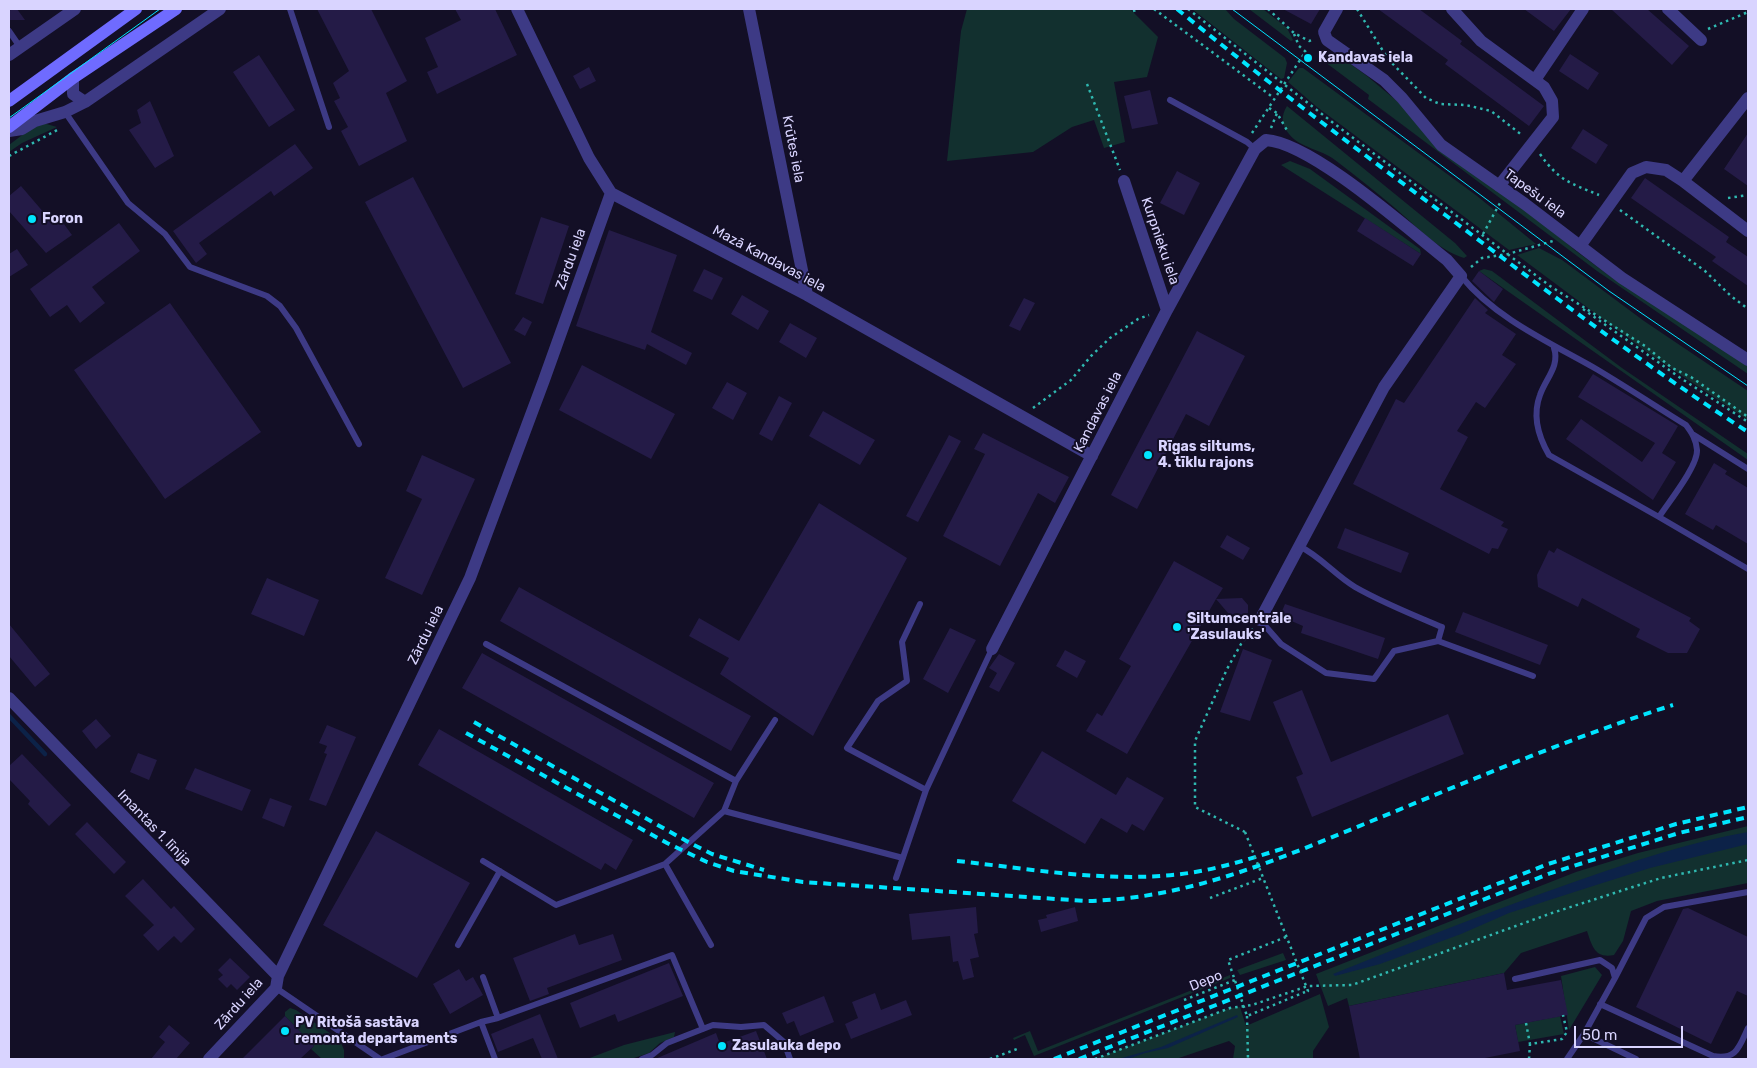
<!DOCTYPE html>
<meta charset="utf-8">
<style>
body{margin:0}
#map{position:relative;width:1757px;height:1068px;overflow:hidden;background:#130f26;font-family:Rubik,sans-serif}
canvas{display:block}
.frame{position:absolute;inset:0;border:10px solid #d9d4ff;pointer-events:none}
.scale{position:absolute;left:1574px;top:1026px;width:109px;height:22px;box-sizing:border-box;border:2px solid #d9d4ff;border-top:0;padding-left:6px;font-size:15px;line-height:18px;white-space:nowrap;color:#d9d4ff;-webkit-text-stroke:4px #130f26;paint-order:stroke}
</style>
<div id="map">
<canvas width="1757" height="1068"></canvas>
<div class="frame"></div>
<div class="scale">50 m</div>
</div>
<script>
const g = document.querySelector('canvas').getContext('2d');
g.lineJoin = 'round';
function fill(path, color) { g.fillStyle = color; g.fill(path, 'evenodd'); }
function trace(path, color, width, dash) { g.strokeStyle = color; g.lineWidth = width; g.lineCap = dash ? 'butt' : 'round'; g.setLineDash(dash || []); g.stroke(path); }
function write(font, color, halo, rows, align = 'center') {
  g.font = font + ' Rubik,sans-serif'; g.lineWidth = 4; g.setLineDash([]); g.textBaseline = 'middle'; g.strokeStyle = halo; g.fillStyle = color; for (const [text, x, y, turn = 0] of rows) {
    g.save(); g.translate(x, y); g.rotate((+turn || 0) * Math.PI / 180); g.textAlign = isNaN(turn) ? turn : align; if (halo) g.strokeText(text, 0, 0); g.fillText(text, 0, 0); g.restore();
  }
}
fill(new Path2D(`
 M967,9H1130L1158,37L1147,77L1114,82L1125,142L1104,148L1094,120L1072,127L1033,152L947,161L961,31Z
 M1192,9H1225L1234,19L1285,58L1287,63L1284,78L1281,79Z
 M1249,9H1263L1287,28L1293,40L1291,41Z
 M1328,52L1349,63L1367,76L1576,251L1611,277L1748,366V374L1597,271L1368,99L1369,95L1325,62V54Z
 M1299,68H1303L1477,196L1536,244L1509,250L1317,107L1288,82Z
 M1287,106L1455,243L1467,256L1464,258C1438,250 1416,226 1395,208C1376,192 1356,176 1335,160C1321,149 1300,148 1289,134C1281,125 1281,115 1287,106Z
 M43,123L57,127L22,143L9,152V145L34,126Z
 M1290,161L1310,169L1420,249L1421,254L1281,165Z
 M1539,248L1562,260L1644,321L1748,391V420L1651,355L1517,255Z
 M1484,269L1492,271L1622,368L1748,454V460L1479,271Z
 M1748,826V883L1657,901L1631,911L1623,941L1614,955C1595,959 1592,946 1587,931L1521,953L1504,973L1349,1006L1347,998L1328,1006L1316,974L1576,872L1638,853Z
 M1283,953L1286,960L1240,975L1237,970Z
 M1595,967L1602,975L1569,1030L1561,976Z
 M1230,975V978L1034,1056L1025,1035L1014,1040L1013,1038L1030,1031L1038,1051Z
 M1320,994L1329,1027L1313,1051V1059H1233L1235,1046L1229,1041L1176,1059H1095L1230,1008L1240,1007L1246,1026Z
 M290,1008L296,1010L340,1040L344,1050V1059H322L311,1049L314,1046L285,1016V1012Z
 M1560,1016L1564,1034L1518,1042L1515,1025Z
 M675,1032L674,1037L660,1043L649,1053L631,1059H587L624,1045Z`), '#12302f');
fill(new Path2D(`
 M1748,832V844L1650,868L1593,886L1509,913L1461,934L1380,964L1335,976L1333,974C1413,942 1493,910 1574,882C1631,862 1689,842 1748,832Z
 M1237,1015L1238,1017L1168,1048L1145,1053L1128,1059H1118L1161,1047Z`), '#0c2248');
trace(new Path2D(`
 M9,716L45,754`), '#0c2248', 4.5);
fill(new Path2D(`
 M12,9H17L25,20H9V11Z
 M317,9H371L407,81L386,93L407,141L359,166L341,131L348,127L334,101L340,98L333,83L349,71Z
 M455,9H495L517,55L437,94L427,72L438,67L425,38L461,20Z
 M1283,9H1320L1311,24Z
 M1378,9H1419L1462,41L1460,44L1544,106L1529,126L1445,64L1448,60Z
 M1524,9H1571L1554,31Z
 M1611,9H1647L1689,46L1672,65Z
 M1570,54L1599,73L1588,90L1559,71Z
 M259,55L295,110L269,127L233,72Z
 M589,67L596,81L580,89L573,76Z
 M1150,90L1158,124L1132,129L1124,96Z
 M150,101L174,156L155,168L129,130L141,123L137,110Z
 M1583,129L1608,145L1596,164L1571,148Z
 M1748,133V186L1724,169Z
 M295,144L313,168L274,196L271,191L199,243L207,254L196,263L173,231Z
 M1177,171L1200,183L1184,215L1160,203Z
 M413,177L511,363L463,388L365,202Z
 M1645,178L1729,237L1726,242L1748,257V286L1712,261L1716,257L1631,198Z
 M21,186L51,221L58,216L72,235L46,253L9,211V196Z
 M541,217L569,226L543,304L515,294Z
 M1365,218L1421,254L1413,266L1357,231Z
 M119,223L140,251L92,287L105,303L80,323L67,305L50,317L30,289Z
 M609,230L677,255L651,332L692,353L686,365L647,344L645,350L576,326Z
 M17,249L28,265L9,277V254Z
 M704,269L723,278L712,300L693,291Z
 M1479,271L1503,289L1494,302L1472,281Z
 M742,295L769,311L758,330L731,314Z
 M1024,298L1035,303L1020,331L1009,326Z
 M1475,298L1488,310L1485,313L1516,334L1502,355L1516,364L1485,408L1476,402L1457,431L1468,437L1440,489L1504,522L1501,526L1508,529L1498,549L1492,548L1489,554L1353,484L1396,399L1404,403Z
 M170,303L261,432L165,499L74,370Z
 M523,317L532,322L525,336L514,330Z
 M790,323L817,338L806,358L779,342Z
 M1197,331L1245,356L1209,426L1186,414L1137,509L1111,495Z
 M582,365L675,414L651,459L559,410Z
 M1593,374L1678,426L1662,453L1676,462L1653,500L1566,439L1581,419L1642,462L1655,443L1578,397Z
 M727,382L747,393L733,420L712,408Z
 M779,396L792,403L772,441L759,434Z
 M823,411L875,440L860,465L809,436Z
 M983,433L1069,477L1055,503L1038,493L1000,566L943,536L985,454L974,449Z
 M949,435L961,441L918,522L906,516Z
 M422,455L475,479L422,595L385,578L422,499L406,491Z
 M1714,463L1727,471L1725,474L1748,488V544L1716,525L1713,530L1685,514Z
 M819,503L907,558L813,736L720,674L729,658L689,636L699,618L739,641Z
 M1345,528L1409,553L1401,573L1337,548Z
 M1227,535L1250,548L1243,560L1220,547Z
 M1557,548L1691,618L1689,621L1700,629L1687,653H1668L1636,637L1640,629L1582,598L1578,607L1538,587L1537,575L1549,550L1554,553Z
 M1174,561L1223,588L1216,599L1242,598L1248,605V613L1242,619L1234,620L1216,599L1127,754L1086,731L1097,713L1102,716L1131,666L1119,659Z
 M267,578L319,600L304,636L251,614Z
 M519,587L751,716L731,751L500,621Z
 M1285,604L1385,638L1378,659L1301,633L1303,626L1280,616Z
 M1463,612L1548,645L1540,665L1455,632Z
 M9,624L50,674L35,687L9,656Z
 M950,628L976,640L948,693L923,679Z
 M1243,649L1272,660L1250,721L1220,712Z
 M1065,650L1086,661L1077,678L1056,666Z
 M482,653L714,783L694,818L462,688Z
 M999,654L1015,663L999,692L989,687L997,673L989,668Z
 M1302,690L1331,762L1448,714L1464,754L1312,817L1296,777L1303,774L1273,702Z
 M96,719L111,736L96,749L82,731Z
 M327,725L356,737L326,806L309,800L327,754L324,753L327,746L319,743Z
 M439,729L633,840L616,870L605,863L601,870L418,765Z
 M1042,751L1116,795L1127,777L1164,798L1144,831L1132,824L1127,833L1101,818L1085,844L1012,801Z
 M138,753L157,760L149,780L130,772Z
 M22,754L71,805L49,826L28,804L30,801L9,779V766Z
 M195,768L251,790L242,811L185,789Z
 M270,798L292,806L284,827L262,818Z
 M87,822L126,862L114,874L75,834Z
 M376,831L470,883L417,978L323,925Z
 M143,879L171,909L174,906L195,929L181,943L174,936L158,951L143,935L154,925L125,896Z
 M976,907L978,933L974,934L979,957L970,959L974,977L963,980L958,961L953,962L950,936L912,940L909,914Z
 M1075,907L1078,921L1041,932L1038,920L1047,918L1046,915Z
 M1688,908L1748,937V996L1737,991L1711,1044L1636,1007L1683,909Z
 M575,934L579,945L613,934L622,960L547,988L549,994L530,1001L513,958Z
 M230,958L250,977L237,990L231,984L227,988L218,979L223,975L218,970Z
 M669,963L683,996L618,1022L615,1014L580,1028L570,1003Z
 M459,969L466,981L473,977L483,995L450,1014L433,984Z
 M1504,973L1507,990L1561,980L1568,1015L1515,1025L1520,1051L1480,1059H1360L1349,1006Z
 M875,993L881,1010L906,1000L912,1015L851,1039L845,1024L858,1018L852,1002Z
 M824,996L834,1022L800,1036L794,1021L787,1024L782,1013Z
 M540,1014L558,1059H542L533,1038L498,1052L491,1034Z
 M285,1016L314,1046L300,1059H242Z
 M169,1025L190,1043L176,1059H151L165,1042L159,1037Z
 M756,1031L767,1059H655L716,1033L720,1044Z`), '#241b47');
trace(new Path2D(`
 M1154,9L1274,98
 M1188,9L1332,122L1550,286L1645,346L1672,368L1691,377L1748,417
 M1268,9L1294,33L1309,41L1312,40
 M1357,9L1388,59L1426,98L1440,104L1466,105L1491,111L1523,136
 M1133,11L1139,9
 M1708,29L1748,12
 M1294,34L1299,46L1306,52
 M1087,84L1120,170
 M1269,108L1277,113L1288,132
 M1271,128L1277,113
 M1252,133L1306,51
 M1540,154C1559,181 1570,183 1599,195
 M9,156L59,129
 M1728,198L1748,195
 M1620,210L1705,271L1731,296L1748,309
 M1483,234L1500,203
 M1471,267L1482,258L1508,254L1553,241
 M1583,309L1679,377L1748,422
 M1033,408L1071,380L1091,356L1110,338L1138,319L1149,315
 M1245,832L1195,807V741L1227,669L1241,644L1253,629
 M1210,898L1263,878
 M1286,937L1228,960L1247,1016L1305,992
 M1184,1000L1235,980
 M1247,1016L1248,1059
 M1526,1023L1530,1044L1562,1039L1567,1032L1563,1015
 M990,1059L1017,1049
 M1095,1059L1230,1008L1252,1005L1308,986L1352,985L1552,913L1661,878L1748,860
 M1529,1059L1530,1044`), '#2fb8b0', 2.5, [2.5, 4]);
trace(new Path2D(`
 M290,9L329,127
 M9,31L20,47
 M1170,100L1247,142L1255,149
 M65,112L128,203L165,234L190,267L267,296L280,306L296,328L359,444
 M1461,276C1496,319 1551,343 1598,370C1628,388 1657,407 1686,425C1692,433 1696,439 1697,450C1698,466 1668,503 1659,517L1549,455C1538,436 1532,416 1540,395C1546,378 1560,366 1554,348
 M1694,435L1748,469
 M1659,517L1748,569
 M1299,546C1320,556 1335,575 1355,587C1383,603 1413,615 1442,627L1438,641L1533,676
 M920,604L902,642L907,681L878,701L847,748L926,790
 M1260,620L1281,644L1326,673L1374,679L1394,651L1438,641
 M486,644L736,781
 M775,720L736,781L724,811L903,858
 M483,861L556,905L665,864
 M896,878L926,790L992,649
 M458,945L500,871
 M711,945L665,864L724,811
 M483,977L498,1018
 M1615,978L1646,918L1664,907L1748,892
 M1515,979L1600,960L1612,968L1615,978L1584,1034
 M276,988L380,1059
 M1600,1004L1713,1056C1737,1060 1739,1047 1748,1028
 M383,1059L481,1022
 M495,1059L481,1022L498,1018L672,955L703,1029
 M642,1059L652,1055L667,1043L713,1025L741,1027L764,1025L784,1042L790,1059
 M1567,1059L1584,1034L1636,1059`), '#3d3a85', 6);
trace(new Path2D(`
 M517,9L589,158L611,193L807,295L1092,456
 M749,9L807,295
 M1337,9L1324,32L1327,40L1384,80L1402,98L1441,145L1525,204L1622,278L1748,360
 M1452,9L1481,41L1544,87L1552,101L1553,117L1499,186
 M1668,9L1701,40
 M9,55L75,9
 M73,78V94L85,102
 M1535,80L1583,9
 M9,131L22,129L35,121L65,112L85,102L220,9
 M1124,181L1167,310
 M1683,181L1748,231
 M1580,246L1632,173L1646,167L1666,170L1683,181L1748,98
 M992,649L1167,310L1255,149L1266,140C1312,143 1409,230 1447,260L1461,276L1384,387L1260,620
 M9,698L278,976
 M209,1059L276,988L278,976L470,578L544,380L611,193`), '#3d3a85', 12);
trace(new Path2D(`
 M9,101L136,9
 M9,127L73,78L176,9`), '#6f6bff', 12);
trace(new Path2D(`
 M1232,9L1609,291L1748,386
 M9,118L160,9`), '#00e5ff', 1);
trace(new Path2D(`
 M1177,9C1268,83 1362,153 1456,223C1552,295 1647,367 1748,432
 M474,722L690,843L712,854L764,870
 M466,733L667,843L707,862L734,871L803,882L1086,901C1191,899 1283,857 1379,818C1476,778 1573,737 1673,705
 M957,861C1033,869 1112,884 1189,873C1223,868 1255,857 1288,847
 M1054,1059L1548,864L1676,824L1748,807
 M1079,1059L1551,873L1679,833L1748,817`), '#00e5ff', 4, [8, 6]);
trace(new Path2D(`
 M1245,832L1308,991L1305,992`), '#2fb8b0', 2.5, [2.5, 4]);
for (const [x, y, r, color] of [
 [1308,58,5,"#00e5ff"],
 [32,219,5,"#00e5ff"],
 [1148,455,5,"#00e5ff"],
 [1177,627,5,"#00e5ff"],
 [285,1031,5,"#00e5ff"],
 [722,1046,5,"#00e5ff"]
]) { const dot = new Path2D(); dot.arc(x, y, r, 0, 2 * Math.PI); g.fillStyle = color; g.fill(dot); trace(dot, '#130f26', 2); }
write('bold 14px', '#d9d4ff', '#130f26', [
 ["Kandavas iela",1318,58],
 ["Foron",42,219],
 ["Rīgas siltums,",1158,447],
 ["4. tīklu rajons",1158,463],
 ["Siltumcentrāle",1187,619],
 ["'Zasulauks'",1187,635],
 ["PV Ritošā sastāva",295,1023],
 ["remonta departaments",295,1039],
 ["Zasulauka depo",732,1046]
], 'left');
write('14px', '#d9d4ff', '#130f26', [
 ["Krūtes iela",793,149,79],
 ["Tapešu iela",1535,194,36],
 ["Kurpnieku iela",1160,241,71],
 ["Zārdu iela",571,259,-70],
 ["Mazā Kandavas iela",769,259,28],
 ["Kandavas iela",1098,412,-63],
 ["Zārdu iela",426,635,-64],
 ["Imantas 1. līnija",154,828,46],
 ["Depo",1206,981,-22],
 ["Zārdu iela",239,1004,-48]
]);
</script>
